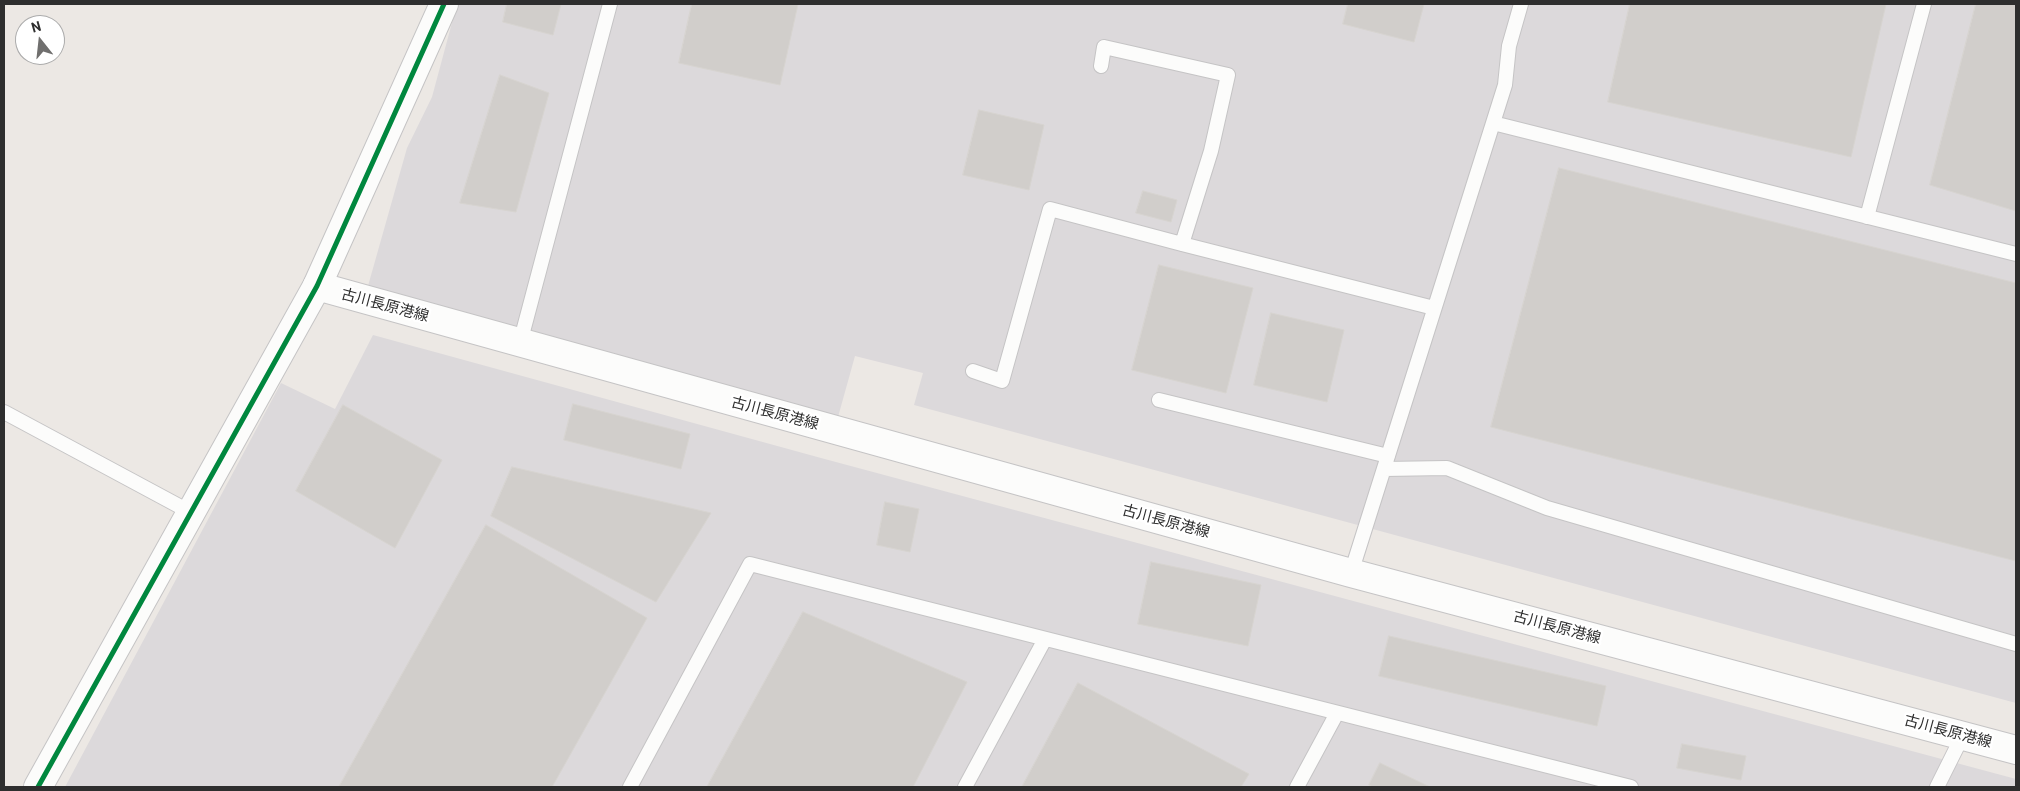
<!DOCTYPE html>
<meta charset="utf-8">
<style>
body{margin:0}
#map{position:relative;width:2020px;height:791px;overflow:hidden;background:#ece8e4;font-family:Barlow,sans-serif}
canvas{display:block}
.frame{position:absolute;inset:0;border:5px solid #2e2e2e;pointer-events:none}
.north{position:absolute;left:15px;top:15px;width:50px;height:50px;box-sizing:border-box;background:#fff;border:1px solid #ababab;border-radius:50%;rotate:344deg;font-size:14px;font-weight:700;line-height:20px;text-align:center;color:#2e2e2e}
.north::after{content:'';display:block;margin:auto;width:18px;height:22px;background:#706f6e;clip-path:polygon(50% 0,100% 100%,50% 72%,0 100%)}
</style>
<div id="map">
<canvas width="2020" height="791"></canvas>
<div class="frame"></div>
<div class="north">N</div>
</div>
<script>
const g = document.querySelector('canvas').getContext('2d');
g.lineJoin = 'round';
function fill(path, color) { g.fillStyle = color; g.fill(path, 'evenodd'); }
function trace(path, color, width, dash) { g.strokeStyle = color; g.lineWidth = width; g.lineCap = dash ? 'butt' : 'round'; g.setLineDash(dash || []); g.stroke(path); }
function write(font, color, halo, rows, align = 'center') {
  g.font = font + ' Barlow,"Noto Sans JP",sans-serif'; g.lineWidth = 5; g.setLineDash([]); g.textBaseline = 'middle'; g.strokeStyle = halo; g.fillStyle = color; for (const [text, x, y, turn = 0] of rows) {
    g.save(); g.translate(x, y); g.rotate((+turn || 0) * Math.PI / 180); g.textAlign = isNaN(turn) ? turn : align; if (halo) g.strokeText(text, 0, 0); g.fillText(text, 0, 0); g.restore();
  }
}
fill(new Path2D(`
 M457,4H2016V703L914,405L923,373L855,356L838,417L366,293L407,148L432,97Z
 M373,335L821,458L2016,779V787H65L281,383L335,409Z`), '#dcd9db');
const building = new Path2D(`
 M507,4H561L553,35L503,22Z
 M692,4H798L780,85L679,63Z
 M1348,4H1424L1414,42L1343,24Z
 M1630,4H1886L1851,157L1608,102Z
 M1976,4H2016V211L1930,185Z
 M500,75L549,93L516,212L460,203Z
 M979,110L1044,125L1029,190L963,175Z
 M1559,168L2016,283V561L1491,427Z
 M1143,191L1177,200L1171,222L1136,213Z
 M1159,265L1253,288L1226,393L1132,370Z
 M1271,313L1344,330L1327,402L1254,385Z
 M573,404L690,434L681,469L564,440Z
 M343,405L442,460L395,548L296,491Z
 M512,467L711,513L656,602L491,516Z
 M885,502L919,509L910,552L877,545Z
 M486,525L647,618L552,787H339Z
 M1151,562L1261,585L1248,646L1138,624Z
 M803,612L967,682L913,787H707Z
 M1389,636L1606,686L1597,726L1379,676Z
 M1078,683L1249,774L1241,787H1022Z
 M1682,744L1746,756L1741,780L1677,768Z
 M1380,763L1430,787H1373L1369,785Z`);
fill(building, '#d1cecb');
trace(building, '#d7d4d0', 1);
const service = new Path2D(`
 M1101,66L1104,47L1228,75L1211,151L1182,244
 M1493,123L2016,254
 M1867,217L1924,4
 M520,343L610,4
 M973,371L1002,381L1050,209L1182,244L1434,308
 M1159,400L1388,456
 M4,412L192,513
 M1384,469L1447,468L1547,508L2016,644
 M1351,573L1505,85L1509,46L1521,4
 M630,787L750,564L1631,787
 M965,787L1045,639
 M1297,787L1337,713
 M1937,787L1963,735`);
const tertiary = new Path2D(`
 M38,787L317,286L444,4`);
const secondary = new Path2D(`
 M317,286L1351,573L2016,750`);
trace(service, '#c5c4c5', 16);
trace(tertiary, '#c5c4c5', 30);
trace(secondary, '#c5c4c5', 30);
trace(service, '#fcfcfb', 14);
trace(tertiary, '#fcfcfb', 28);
trace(secondary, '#fcfcfb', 28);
trace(new Path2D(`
 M38,787L317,286L444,4`), '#00873e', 5);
write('15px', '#2e2e2e', '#fff', [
 ["古川長原港線",385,305,15],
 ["古川長原港線",775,413,15],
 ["古川長原港線",1166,521,15],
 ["古川長原港線",1557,627,15],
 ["古川長原港線",1948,731,15]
]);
</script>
